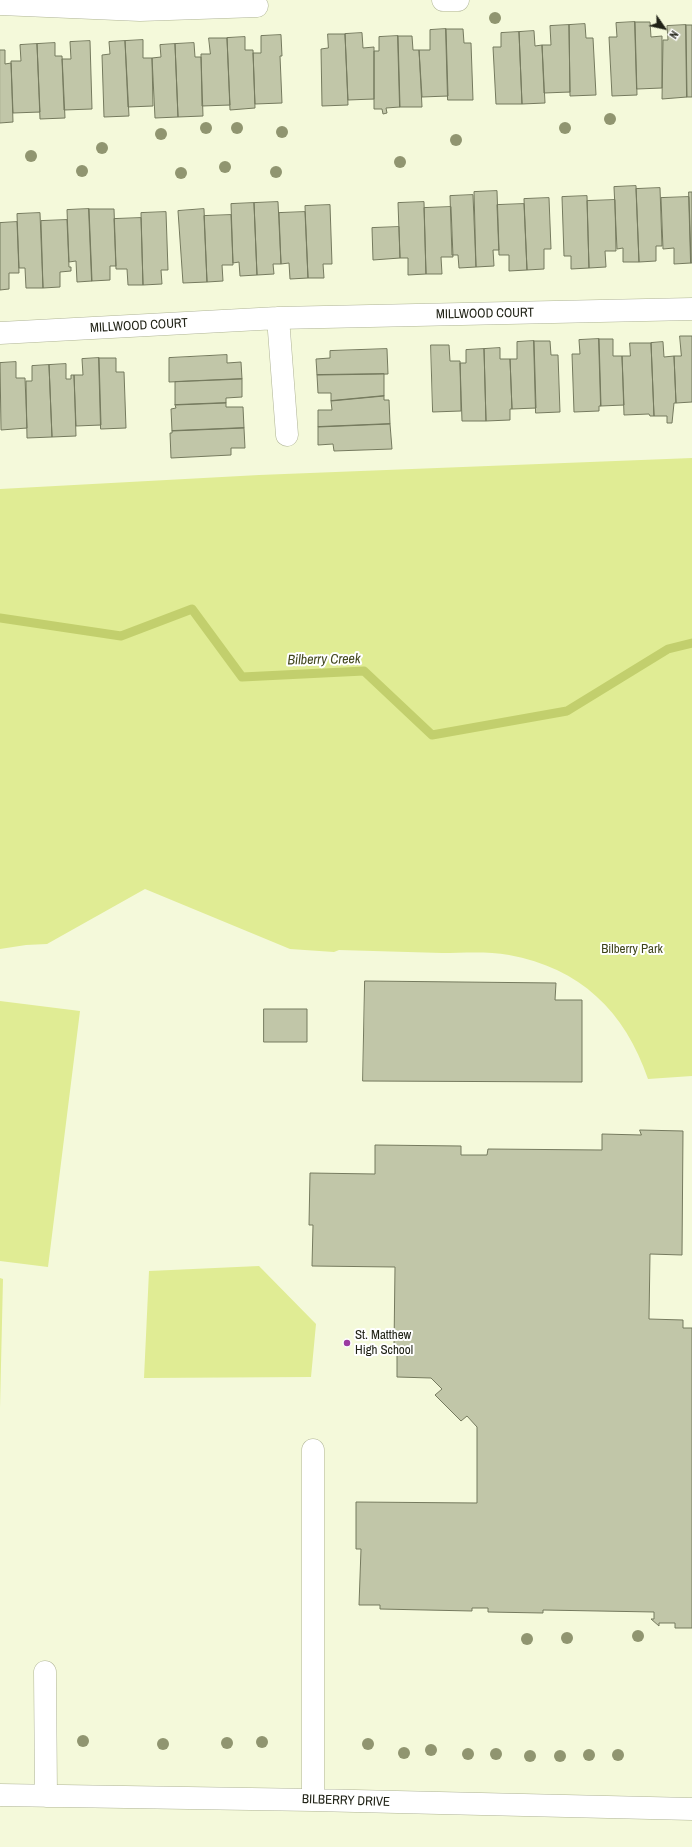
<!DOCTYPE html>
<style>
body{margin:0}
#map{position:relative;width:692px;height:1847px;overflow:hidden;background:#f4f9da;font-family:"Archivo Narrow",sans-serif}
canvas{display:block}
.north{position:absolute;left:644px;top:8px;width:40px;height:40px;-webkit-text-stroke:3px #fff;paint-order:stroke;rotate:124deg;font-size:11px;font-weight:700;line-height:16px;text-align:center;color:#212317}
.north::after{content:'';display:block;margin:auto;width:14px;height:18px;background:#212317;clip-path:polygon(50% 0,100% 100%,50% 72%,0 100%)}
</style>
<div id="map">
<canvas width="692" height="1847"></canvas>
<div class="north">N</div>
</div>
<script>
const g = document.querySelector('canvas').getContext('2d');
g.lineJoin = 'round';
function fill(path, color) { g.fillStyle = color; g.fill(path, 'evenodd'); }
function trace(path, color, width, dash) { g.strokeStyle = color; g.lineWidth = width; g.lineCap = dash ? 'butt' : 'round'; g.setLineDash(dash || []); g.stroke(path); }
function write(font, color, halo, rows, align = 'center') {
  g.font = font + ' "Archivo Narrow",sans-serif'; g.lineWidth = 4; g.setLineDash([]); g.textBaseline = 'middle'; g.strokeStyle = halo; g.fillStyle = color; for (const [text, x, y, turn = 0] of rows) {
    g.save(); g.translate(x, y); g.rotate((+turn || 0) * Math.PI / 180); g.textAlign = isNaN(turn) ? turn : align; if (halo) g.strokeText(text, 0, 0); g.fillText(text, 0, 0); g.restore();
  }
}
fill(new Path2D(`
 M692,458V1076L648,1079C625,1011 580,968 509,955C487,951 463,953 442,953C408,952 373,951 339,950L334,952L290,949L145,889L47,944L26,945L0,949V489L259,475Z
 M0,1001L80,1011L48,1267L0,1261Z
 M259,1266L316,1324L311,1377L144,1378L149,1271Z
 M0,1278L3,1279L0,1408Z`), '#e0ec94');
trace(new Path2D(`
 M0,618L121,636L192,609L242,677L364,671L432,735L567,711L668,649L692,643`), '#c2cf6d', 9);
const building = new Path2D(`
 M635,22H650L651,37L662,36V88L637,89Z
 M635,22L637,95L612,96L609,37H617L616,23Z
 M585,24L586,38H593L596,95L570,96L569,25Z
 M569,25L570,92L544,93L542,45H551L550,26Z
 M686,25L687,97L662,99L663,40H668L667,26Z
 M686,25H692V97H687Z
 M446,29L448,96L422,97L419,50H430V30Z
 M446,29H463L464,43H471L473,100H448Z
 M534,31L535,46L542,45L545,103L522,104L519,32Z
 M519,32L522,104H496L493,47H501V33Z
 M362,33L363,48L374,47V99L348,100L345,34Z
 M328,34H345L348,105L322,106L321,49L328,48Z
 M281,35L282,56H280L282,103L255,104L253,53H261V36Z
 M398,36L400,107L386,108L387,113L383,114L382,109H374V51H379V37Z
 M398,36H412L413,50H419L422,107H400Z
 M245,37V50H253L255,108L230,110L227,38Z
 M209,38H227L230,105L202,106L201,54H210Z
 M143,40V58H152L153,106L128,107L125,41Z
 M90,41L92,109L64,110L62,59H71L70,42Z
 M125,41L129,116L104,117L102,55L110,54L109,42Z
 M55,43V56H62L65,118L40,119L37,44Z
 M194,43L195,57H201L203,116L178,117L175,44Z
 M37,44L40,112L13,113L11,61H21L20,45Z
 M175,44L178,117L155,118L152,58L161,57L160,45Z
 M0,50H5V64L11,63L13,122L0,123Z
 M636,186L639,262H623V248L617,249L614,187Z
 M660,188L662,246H656V261L639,262L636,189Z
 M497,191L499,250H493L494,266L476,267L474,192Z
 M689,192H692V263H691Z
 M473,195L476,267L459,268L458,255H452L450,196Z
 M587,196L589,268L571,269V256H564L562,197Z
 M689,197L691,263L674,264V248L663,249L661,198Z
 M549,198L551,249H544V269L527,270L524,199Z
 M615,200L616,251H605L606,267L589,268L587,201Z
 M278,202L281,264H273L274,274L257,275L254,203Z
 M424,202L426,274L408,275V258H400L398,203Z
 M254,203L257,275L240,276L239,262L233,263L231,204Z
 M524,204L527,270L509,271V255H499L497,205Z
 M330,205L332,264H323L324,278H308L305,206Z
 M451,207L453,257H441L442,274H426L424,208Z
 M89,209H114L116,266H110V280L92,281Z
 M89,209L92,281L77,282L76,261L69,262L67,210Z
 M204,209L207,282L183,283L178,211Z
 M166,212L168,270H161L162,284L143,285L141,213Z
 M305,212L308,278L290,279L289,263L281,264L279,213Z
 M40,213L43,288H26L25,268H19L17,214Z
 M231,215L233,265H222L223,281L207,282L204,216Z
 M141,218L143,285H128L127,269H116L114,219Z
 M67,220L69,267H71V271L60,272V287L43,288L41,221Z
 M17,222L19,273H9V289L0,290V223Z
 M399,227L400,258L373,260L372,228Z
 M680,336H692V402L676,403L674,356H681Z
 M599,339L601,406H599V411L574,412L572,354H580L579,340Z
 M599,339H613V356H622L624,405L601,406Z
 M534,341L536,408L512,409L510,359H517V342Z
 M534,341H550L551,355H558L560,412L536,413Z
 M663,342L664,357L674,356L676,403H674L672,423H667V416H654L651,343Z
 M630,343H651L654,416H650L649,414L624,415L622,356H630Z
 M431,345H449L450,361H460L461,411L433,412Z
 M500,348V359H510L512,409H510V420L486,421L484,349Z
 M387,349L388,374L317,375L316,359L330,358V351Z
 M484,349L486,421H462L460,363H466V350Z
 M227,355V363L241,362L242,379L169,382V358Z
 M99,358L101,425L76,426L74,375H83L82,359Z
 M99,358H116V372H124L126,428L101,429Z
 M16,362V378H25L27,428L1,430L0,363Z
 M66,364V379H71V375H74L76,436L52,437L49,365Z
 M49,365L52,437L27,438L26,381H32V366Z
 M384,374V396L331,401V393H318L317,375Z
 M242,379V397L226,398V403L175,405V382Z
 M384,396V400H389L390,424L318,427V410H332L331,401Z
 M226,403V407H243L244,428L172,431L171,409L176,408L175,405Z
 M390,424L392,449L334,451L333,444L318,445V427Z
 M244,428L245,448H231V455L171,458L170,433H172V431Z
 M365,981L556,983L555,1000H582V1082L363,1081Z
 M264,1009H307V1042H264Z
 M640,1130L683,1131L682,1255L650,1254L649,1319L683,1320V1328H692V1628H675V1623H659V1626L651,1619H654V1612L543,1610V1613L488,1612V1608H472V1611L380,1609V1605H359L361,1549H356V1502L477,1503V1427L467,1416L461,1421L435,1395L442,1389L431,1378L397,1377V1346H394L395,1267L312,1266L313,1225H309L310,1173L375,1174V1145L461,1146V1155H487L488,1149L602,1150V1134L641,1135Z`);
fill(building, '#c1c6a8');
trace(building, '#757a5e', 1);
const minor = new Path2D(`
 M443,0H458
 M0,4L140,10L257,6
 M278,318L287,435
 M0,333L278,318L692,309
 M45,1672L46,1796
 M0,1795L313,1800L692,1809
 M313,1800V1450`);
trace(minor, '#afb496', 23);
trace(minor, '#fff', 22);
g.fillStyle = '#909570';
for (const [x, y] of [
 [495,18],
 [610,119],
 [206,128],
 [237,128],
 [565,128],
 [282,132],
 [161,134],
 [456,140],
 [102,148],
 [31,156],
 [400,162],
 [225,167],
 [82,171],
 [276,172],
 [181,173],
 [638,1636],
 [567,1638],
 [527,1639],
 [83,1741],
 [262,1742],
 [227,1743],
 [163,1744],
 [368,1744],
 [431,1750],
 [404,1753],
 [468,1754],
 [496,1754],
 [589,1755],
 [618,1755],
 [530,1756],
 [560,1756]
]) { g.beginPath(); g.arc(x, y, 6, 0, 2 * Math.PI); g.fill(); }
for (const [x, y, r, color] of [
 [347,1343,4,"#9c3ba2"]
]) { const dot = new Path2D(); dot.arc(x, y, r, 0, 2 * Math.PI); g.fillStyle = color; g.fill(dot); trace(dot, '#fff', 1.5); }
write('13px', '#212317', '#fff', [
 ["MILLWOOD COURT",485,314,-1],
 ["MILLWOOD COURT",139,326,-3],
 ["BILBERRY DRIVE",346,1801,2]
]);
write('13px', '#3e431a', '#fff', [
 ["Bilberry Park",632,950]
]);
write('13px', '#212317', '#fff', [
 ["St. Matthew",355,1336],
 ["High School",355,1351]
], 'left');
write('italic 14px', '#43481f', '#fff', [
 ["Bilberry Creek",324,660,-1]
]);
</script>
